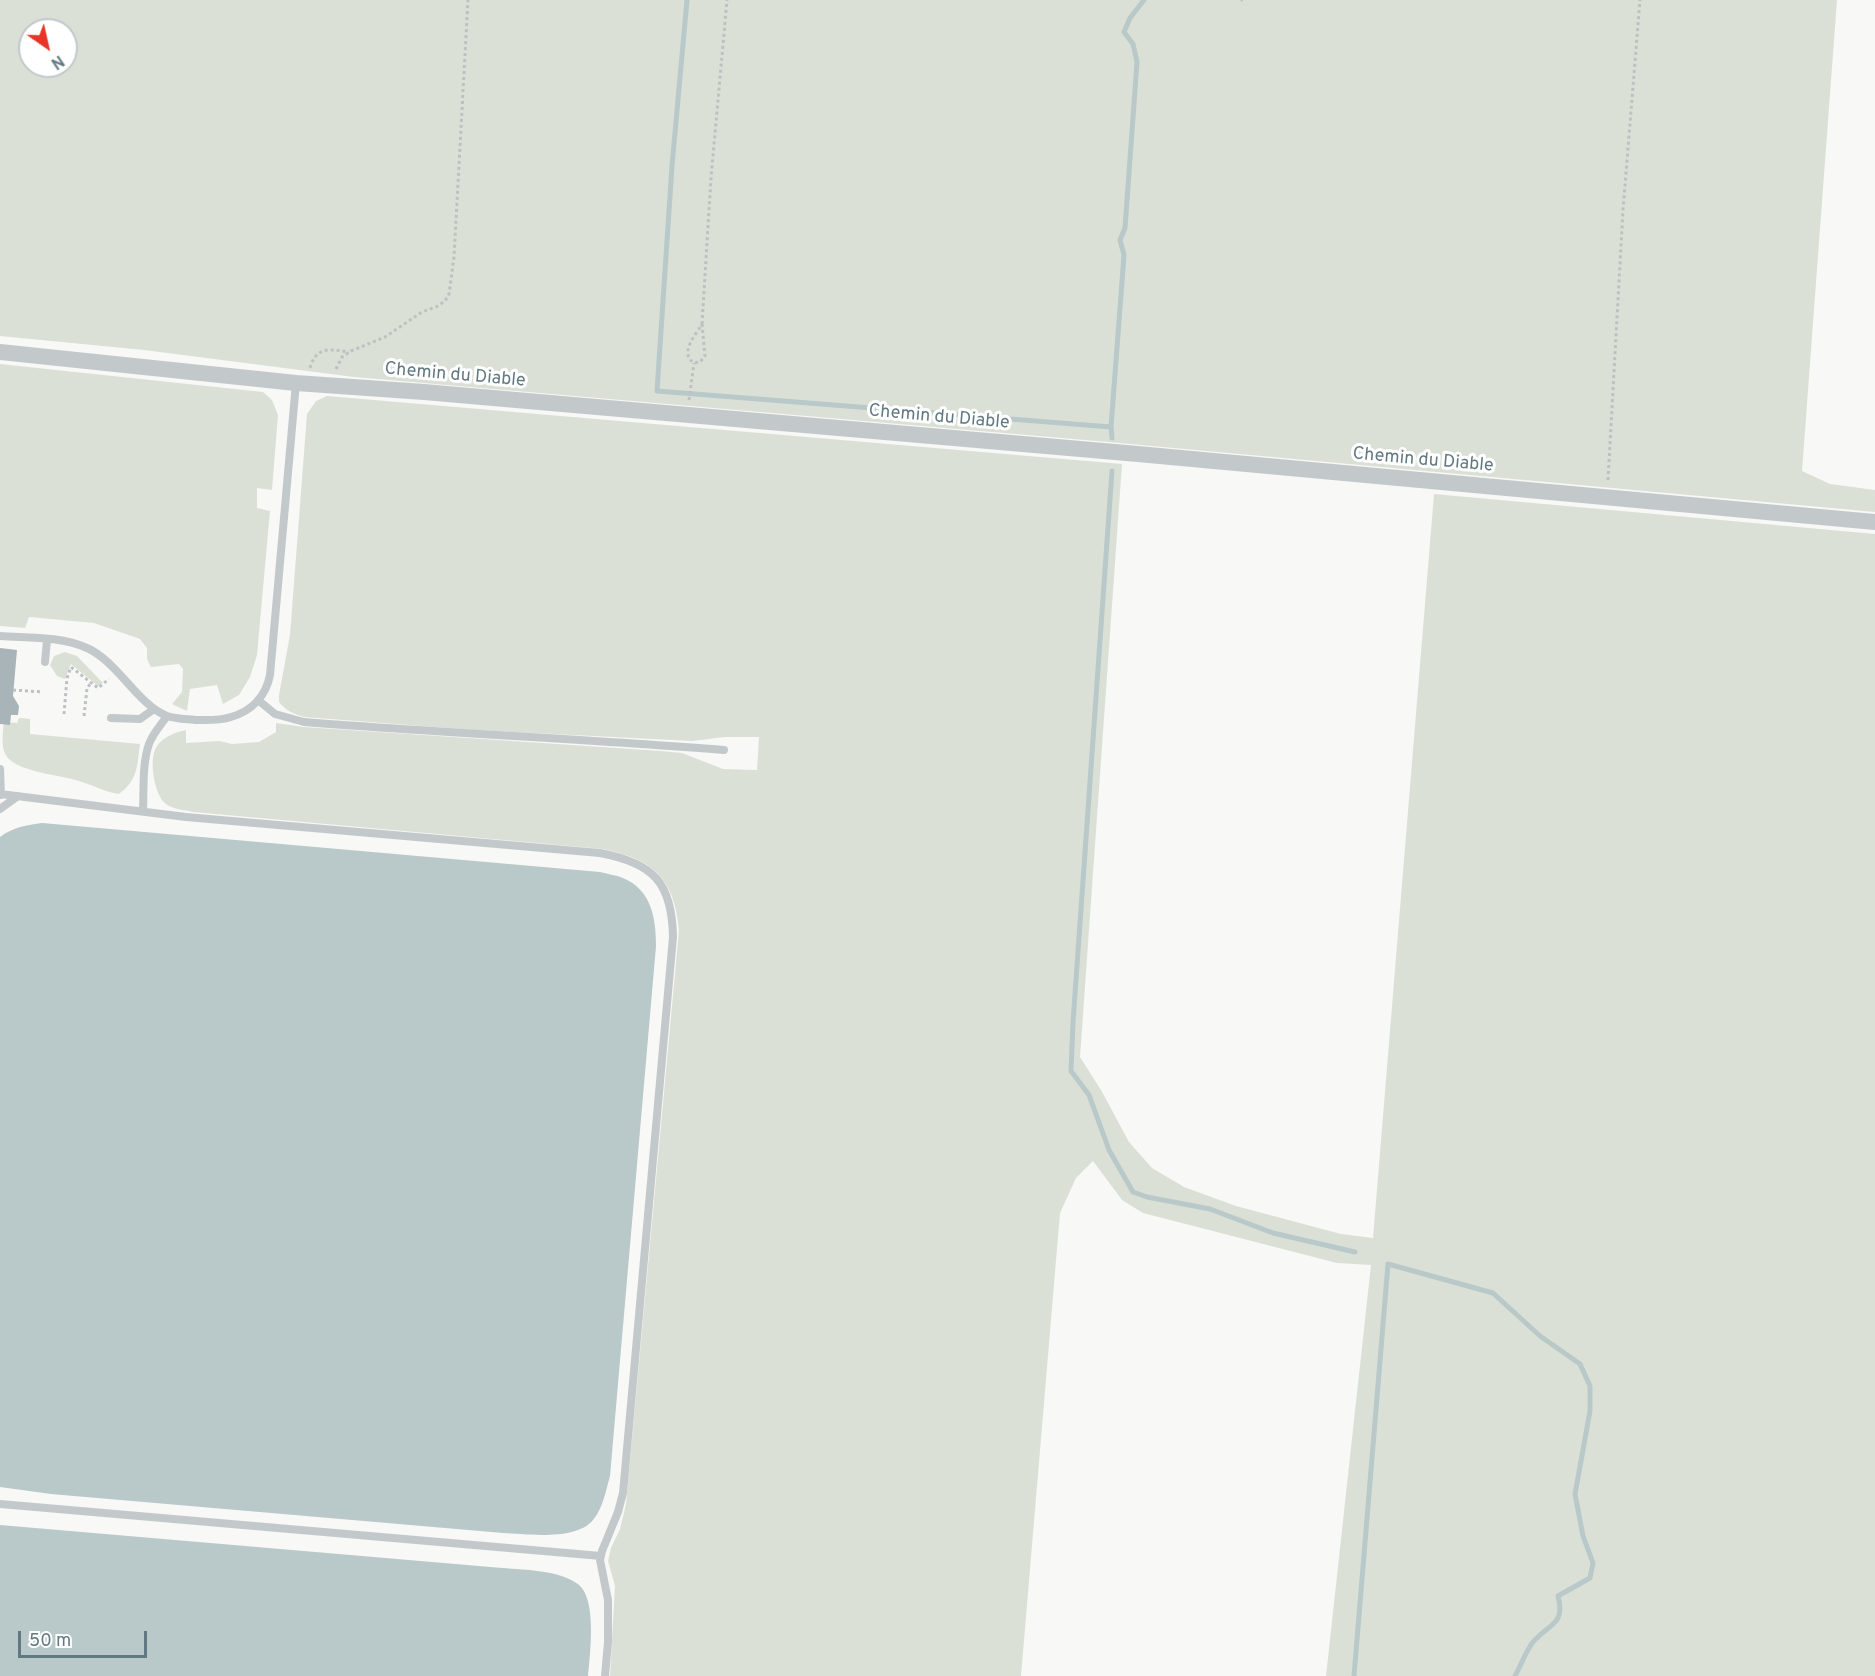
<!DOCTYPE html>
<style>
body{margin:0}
#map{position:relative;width:1875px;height:1676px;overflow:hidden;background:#f8f8f6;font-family:Overpass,sans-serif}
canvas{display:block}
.north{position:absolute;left:18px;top:18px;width:60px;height:60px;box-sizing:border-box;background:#fff;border:2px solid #c0c9cd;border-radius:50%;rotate:146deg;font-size:16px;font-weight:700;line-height:24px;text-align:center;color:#627981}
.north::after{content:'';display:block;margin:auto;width:21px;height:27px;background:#e83626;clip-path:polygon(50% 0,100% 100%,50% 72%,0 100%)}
.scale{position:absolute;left:18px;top:1631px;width:129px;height:27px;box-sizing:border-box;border:3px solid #627981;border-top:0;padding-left:8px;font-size:18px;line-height:21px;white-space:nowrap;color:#627981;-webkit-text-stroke:4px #fff;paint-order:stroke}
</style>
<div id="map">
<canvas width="1875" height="1676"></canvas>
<div class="north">N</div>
<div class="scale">50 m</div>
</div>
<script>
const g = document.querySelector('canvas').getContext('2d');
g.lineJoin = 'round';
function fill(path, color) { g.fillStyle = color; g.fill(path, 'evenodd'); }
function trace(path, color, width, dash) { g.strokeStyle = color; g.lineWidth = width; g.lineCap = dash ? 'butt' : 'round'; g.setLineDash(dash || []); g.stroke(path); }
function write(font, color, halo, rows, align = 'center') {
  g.font = font + ' Overpass,sans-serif'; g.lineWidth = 6; g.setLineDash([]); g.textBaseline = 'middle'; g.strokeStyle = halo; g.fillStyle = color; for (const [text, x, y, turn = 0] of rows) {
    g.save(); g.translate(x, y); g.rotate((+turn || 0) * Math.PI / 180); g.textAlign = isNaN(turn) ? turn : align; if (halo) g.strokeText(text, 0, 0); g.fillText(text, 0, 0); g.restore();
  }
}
fill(new Path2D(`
 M0,0H1837L1802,471L1830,484L1875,490V512L1108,442L354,377L144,350L0,336ZM30,30H66V66H30Z
 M0,364L263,392L272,400L278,415L272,490L257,488V508L270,511L257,655L250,677L239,695L223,704L217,685L190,689L187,711L172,704L182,692L183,669L179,664L151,667L147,659V648L140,639L94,623L29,617L25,628L0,626Z
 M327,396L1122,464L1080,1057L1101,1090L1129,1142L1152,1168L1184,1187L1236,1206L1341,1234L1373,1238L1434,494L1875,534V1676H1326L1371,1265L1337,1263L1143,1213L1122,1200L1093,1161L1076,1178L1060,1213L1021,1676H610L615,1586L608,1561L611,1548L620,1529L626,1504L679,930C674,878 653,859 603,849L193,812C185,810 172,809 166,804C154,795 148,758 157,746C163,737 176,732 186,730V743L219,741L232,744L259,742L276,732V723L304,727L661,751L682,753L723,769L757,770L759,737H725L692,741L474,730L304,717C294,714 286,711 279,702V695L290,635L307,414L316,401Z
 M65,652L77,656L103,683L98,686L71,664L65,679L57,676L50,665L54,656Z
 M19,718L30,719V734L140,744C137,766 138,780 119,794C104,792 93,785 79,781C60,775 20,772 8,758C0,749 3,733 4,722L17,723Z`), '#dbe0d6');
fill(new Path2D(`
 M42,823L600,872C607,874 616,875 623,878C652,890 656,919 656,946L610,1476C606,1490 603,1508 593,1520C576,1541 527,1534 503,1533L51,1494L0,1487V837C13,827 27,825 42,823Z
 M0,1525L502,1568C526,1570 560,1570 579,1585C597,1600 590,1655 588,1676H0Z`), '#b9c8c9');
trace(new Path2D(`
 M687,0L672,166L657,391L1111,427
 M1112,438L1111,427L1124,255L1120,240L1125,228L1137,62L1133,44L1124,32L1130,18L1144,0
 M1112,471L1073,1022L1071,1071L1089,1095L1109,1150L1133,1192L1147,1197L1210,1209L1273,1233L1355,1252
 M1354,1676L1388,1264L1493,1293L1540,1336L1580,1364L1590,1386V1411L1575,1494L1583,1536L1593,1563L1590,1578L1558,1596C1566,1625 1548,1624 1533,1642C1526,1651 1521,1665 1515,1676`), '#b9c8c9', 5);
fill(new Path2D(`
 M0,648L17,650L13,696L19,706L18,715H11L10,725L0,724Z`), '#a8b4b7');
trace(new Path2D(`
 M1241,1L1242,0
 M702,324L711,178L727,0
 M702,324L705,356L700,362L694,363C679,353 695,336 702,324Z
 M310,368C316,346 330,349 349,352
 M336,369L342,357L351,351L385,337L422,312L436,307L445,301L449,294L454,257L468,0
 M689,400L694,363
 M1608,480L1623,210L1640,0
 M13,690L43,692
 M64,714L67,678L71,667L98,688L109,679
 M84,716L87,688L91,683`), '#bdc1c3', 3, [3, 3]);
trace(new Path2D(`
 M0,636C28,638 60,636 87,648C117,661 139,706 167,716C176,719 186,719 195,720C207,720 219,721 231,717C252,711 266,696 270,675L296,383
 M45,662L47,640
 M258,700L275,714L304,722C444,733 584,739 724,750
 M111,718L140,719L154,709
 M0,769L1,795
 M0,794L186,817L600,853C654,863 672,883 673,937L623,1493L618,1512L602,1551L600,1560L608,1600V1642L605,1676
 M0,809L18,796
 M143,810C144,789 142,764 149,744C153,733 161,725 167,716
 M0,1504L601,1556`), '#c3c9cb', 8);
trace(new Path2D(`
 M0,352L296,383L424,392L1138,454L1875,522`), '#c3c9cb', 16);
write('18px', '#627981', '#fff', [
 ["Chemin du Diable",455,376,5],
 ["Chemin du Diable",939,418,5],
 ["Chemin du Diable",1423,461,5]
]);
</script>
